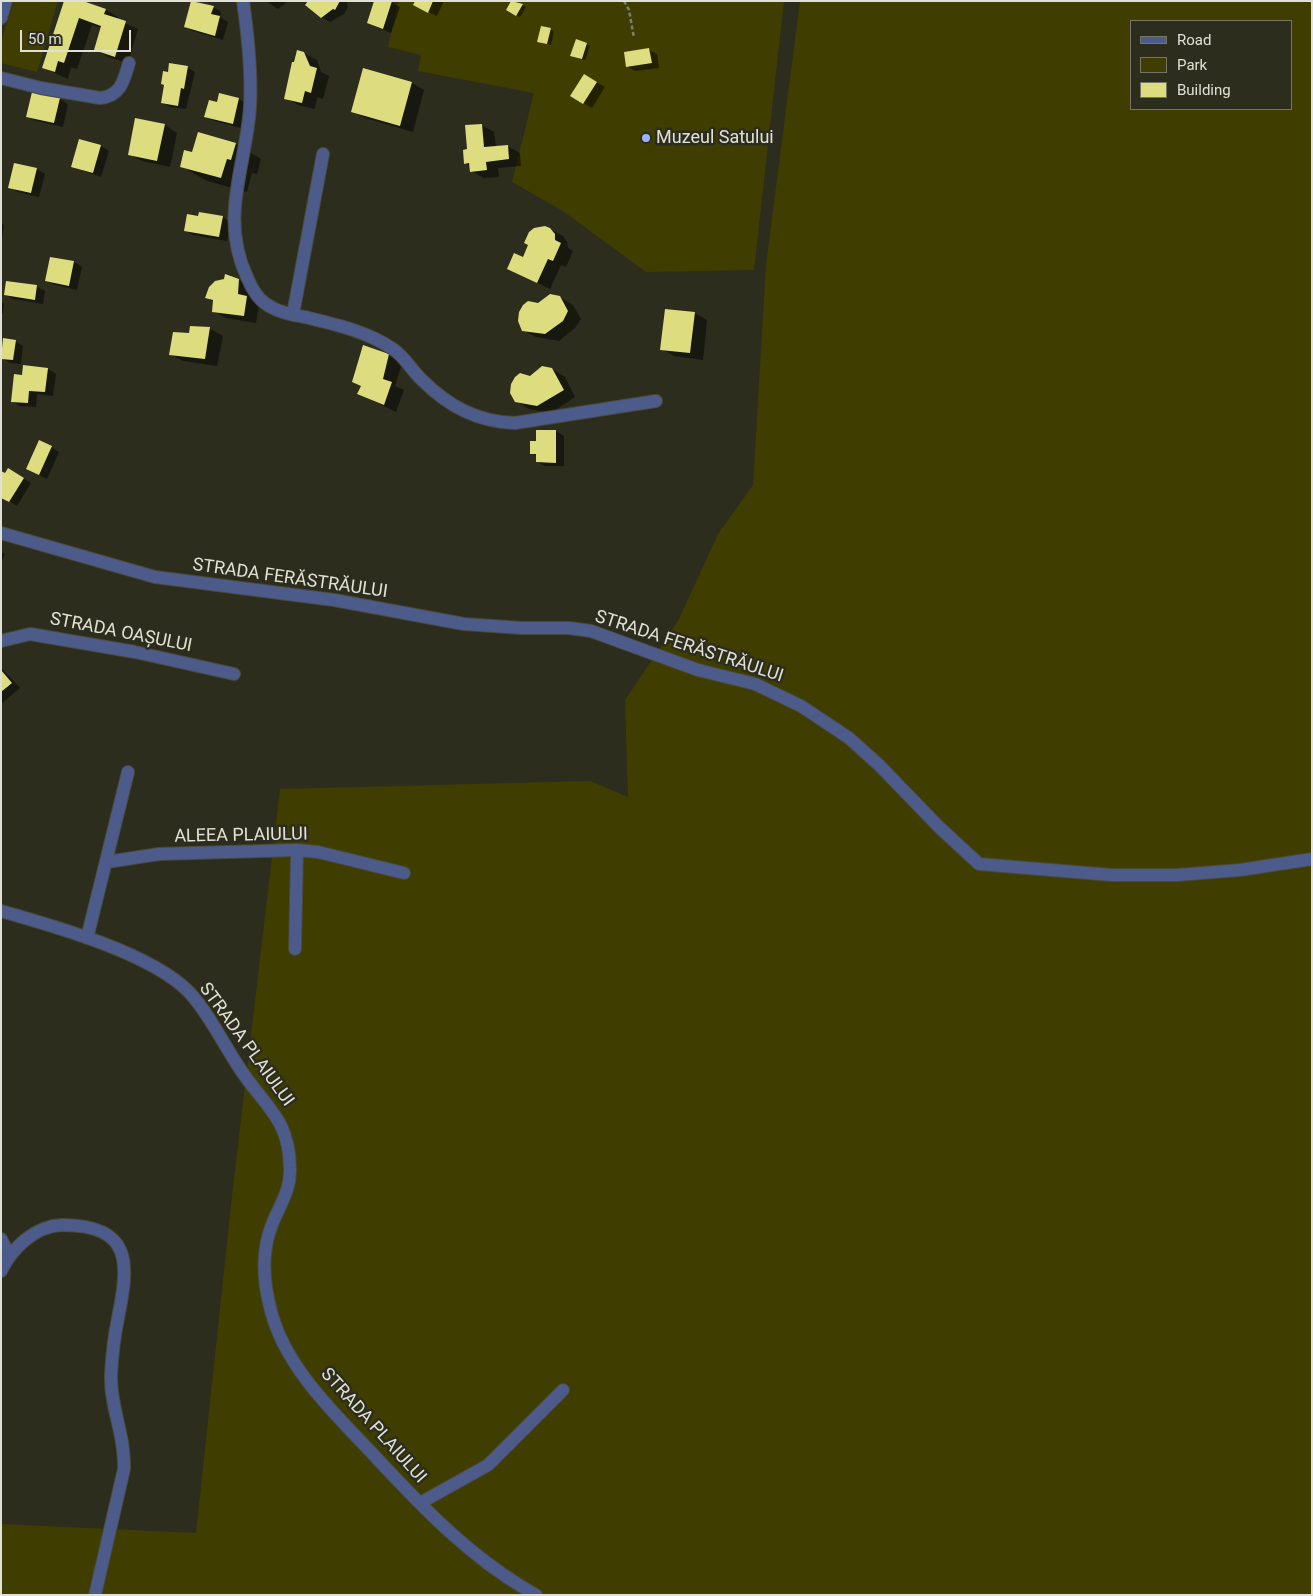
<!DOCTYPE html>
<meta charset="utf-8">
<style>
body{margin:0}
#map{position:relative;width:1313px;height:1596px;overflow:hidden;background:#2c2d1d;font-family:Roboto,sans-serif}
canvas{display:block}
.frame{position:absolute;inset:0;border:2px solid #e0e0d7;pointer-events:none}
.legend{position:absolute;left:1130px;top:20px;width:162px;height:90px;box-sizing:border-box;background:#2c2d1d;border:1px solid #747567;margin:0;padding:6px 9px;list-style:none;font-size:15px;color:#e0e0d7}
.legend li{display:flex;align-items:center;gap:10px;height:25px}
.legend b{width:25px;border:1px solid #747567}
.scale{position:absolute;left:20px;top:30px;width:111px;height:22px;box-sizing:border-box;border:2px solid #e0e0d7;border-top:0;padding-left:6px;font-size:15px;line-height:18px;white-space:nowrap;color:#e0e0d7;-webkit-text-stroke:4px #2c2d1d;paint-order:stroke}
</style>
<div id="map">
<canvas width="1313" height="1596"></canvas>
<div class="frame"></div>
<ul class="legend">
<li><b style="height:6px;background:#4d5b8b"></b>Road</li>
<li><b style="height:14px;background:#3f3e00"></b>Park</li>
<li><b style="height:14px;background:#dddc7f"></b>Building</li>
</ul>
<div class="scale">50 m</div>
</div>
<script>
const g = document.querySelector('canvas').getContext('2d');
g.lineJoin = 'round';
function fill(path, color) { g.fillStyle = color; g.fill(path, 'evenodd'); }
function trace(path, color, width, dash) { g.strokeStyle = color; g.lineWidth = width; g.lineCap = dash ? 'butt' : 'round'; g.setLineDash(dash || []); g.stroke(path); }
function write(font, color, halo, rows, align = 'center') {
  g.font = font + ' Roboto,sans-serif'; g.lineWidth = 5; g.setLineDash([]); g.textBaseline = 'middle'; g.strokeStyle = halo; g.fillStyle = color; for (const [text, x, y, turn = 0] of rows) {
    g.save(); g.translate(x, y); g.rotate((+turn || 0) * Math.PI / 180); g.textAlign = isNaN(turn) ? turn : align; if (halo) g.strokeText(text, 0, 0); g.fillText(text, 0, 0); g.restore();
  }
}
fill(new Path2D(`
 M14,1H58L37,72L1,63V42Z
 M398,1H784L754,270L646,272L563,211L512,182L534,93L418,71L421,55L388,47Z
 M800,1H1312V1595H1V1524L196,1533L232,1196L280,789L590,781L628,797L625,700L678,621L718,534L753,485L766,265ZM1132,21H1292V109H1132Z`), '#3f3e00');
fill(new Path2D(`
 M65,1L106,10L118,17L117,20L138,29L128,63L108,57L95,49L102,28L92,25L77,69L71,67L68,79L44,68Z
 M266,1H288L278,9Z
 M310,1H347L348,7L344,14L330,22L321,17Z
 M389,1L400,7L391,33L368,23Z
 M416,1H444L437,16L423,10Z
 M512,1L526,7L520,17L507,10Z
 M213,7L221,12L220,17L228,22L223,40L193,31L185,27Z
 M550,29L554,31L551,45L539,41Z
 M586,44L590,46L585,60L575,57Z
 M649,50L657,54L659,68L635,71L627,66Z
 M304,53L317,60L321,72L329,76L323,99L317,97L315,109L298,105L286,98Z
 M187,67L195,72L186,109L170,107L162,102L169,73Z
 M364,70L412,83L424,90L413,132L365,118L352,111Z
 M584,75L605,87L592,108L572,96Z
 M33,93L60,99L68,104L63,127L36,121L28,116Z
 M220,95L239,99L247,104L241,128L214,121L206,117L218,104Z
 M136,119L165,125L177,133L170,167L142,161L129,154Z
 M481,125L494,132L496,147L507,146L520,153L521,166L498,168L499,177L484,178L471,171L470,166L465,163L469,150Z
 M236,144L261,159L257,174L252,173L247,192L207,181L181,166Z
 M101,146L109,151L101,177L73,167Z
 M37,169L45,174L39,197L18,192L9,187Z
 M200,213L223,217L231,222L227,241L193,235L185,230L199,217Z
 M1,223L4,225L1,246Z
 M550,229L563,236L567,242L568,248L573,251L566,267L561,265L550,289L521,275L523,259Z
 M74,262L82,267L77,290L55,285L46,281Z
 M239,280L252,287L251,299L259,304L256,323L226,318L213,311L214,302L207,298Z
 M37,287L45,291L43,304L13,299L5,294Z
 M560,297L573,305L581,319L575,328L559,341L536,337L523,330L538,305Z
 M1,302L4,304L3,313H1Z
 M695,313L707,320L703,360L674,356L662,349Z
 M191,327L210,329L223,336L217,366L183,361L170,354L190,334Z
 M15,341L23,346L21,364L10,363L2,358Z
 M364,347L389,355L402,363L395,386L404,390L396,412L359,394L363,387Z
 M48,369L56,374L53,396L37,394L36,407L20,406L12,401L23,377Z
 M552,369L565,377L575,397L551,413L529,409L516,401L531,377Z
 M556,431L564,436V466H545L537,462V456L531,453L537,443Z
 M51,447L59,452L47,479L35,473Z
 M9,470L31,483L17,506L1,496Z
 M1,552L5,554L1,563Z
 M1,668L20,688L1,704Z`), '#0007');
fill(new Path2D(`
 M64,1H83L106,9L104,14L126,21L115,57L94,50L101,26L79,18L64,63L58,61L55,72L42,68Z
 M191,1L214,6L211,14L220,16L215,36L184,27Z
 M308,1H340L335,10L333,9L321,18L305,5Z
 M374,1H392L383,29L367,23Z
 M415,1H433L428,13L413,5Z
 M511,1L523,4L516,16L506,10Z
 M541,26L551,28L547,44L537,42Z
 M576,39L587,43L582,59L570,56Z
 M649,48L652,63L626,67L624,52Z
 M297,50L304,52L310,66L317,68L311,93L305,91L302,103L284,99L292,62H294Z
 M169,63L188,66L184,89L181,88L178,106L161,103L164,85L161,84L163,71L168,72Z
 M363,68L412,82L400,126L351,112Z
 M584,74L597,82L583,104L570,96Z
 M32,92L60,98L54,123L26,117Z
 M219,93L239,98L233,124L204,117L209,100L217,102Z
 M135,118L165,124L157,161L128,155Z
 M482,124L484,147L508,145L509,159L486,162L487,170L470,172L469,163L464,164L463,150L467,149L465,125Z
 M198,132L236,143L231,160L227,159L221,178L180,167L184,150L192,152Z
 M79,139L101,145L93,173L71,167Z
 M14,163L37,168L31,193L8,188Z
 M199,212L223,216L219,237L184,231L187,214L198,216Z
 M545,226L550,228L555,234V240L561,243L553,261L548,259L537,283L507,269L514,253L523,257L528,245L524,243L529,232L534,228Z
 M50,257L74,261L69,286L45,281Z
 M225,274L239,279L238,294L247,296L244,316L212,312L213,300L205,298L209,287L215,281L224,279Z
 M6,281L37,285L35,300L4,295Z
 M550,294L560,296L568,311L563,321L545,334L522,331L518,321L519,312L523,305L528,301L538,303Z
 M665,309L695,312L690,353L660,350Z
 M190,326L210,327L205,359L169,355L173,332L189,333Z
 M3,338L16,340L13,360L1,359Z
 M363,345L389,354L383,379L392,382L384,405L357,394L361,386L352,382Z
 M23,365L48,368L45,392L29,391L28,403L11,402L14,374L22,375Z
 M542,366L552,368L564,390L537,406L515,402L510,393L511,384L515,377L520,373L530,376Z
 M536,430H556V463L536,462V454H530V441H536Z
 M39,440L52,446L39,475L26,469Z
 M8,468L24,478L9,502L1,498V471L5,473Z
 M1,670L12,683L1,692Z`), '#dddc7f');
const minor = new Path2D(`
 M243,1C248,36 252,71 250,107C246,167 219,217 247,277C251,287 257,298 266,304C279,313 294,315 309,318C338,325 368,332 393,349C405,357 412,371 422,380C448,406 477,422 515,423L656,401
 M1,18L6,1
 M1,78L41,88L100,98C121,96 124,80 129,63
 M293,314L323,154
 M1,533L155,577L334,600L464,624L522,628H569L591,631L698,670L755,684L801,706L849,738L879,765L939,827L979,864L1112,875H1177L1240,870L1312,859
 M1,641L30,634L135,652L234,674
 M107,862L159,854L297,850L318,852L404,873
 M1,911C54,926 151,953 189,992C210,1014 226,1050 245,1076C269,1110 289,1121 290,1168C291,1189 281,1203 273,1222C261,1250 263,1282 271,1311C285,1366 332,1411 370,1451C420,1505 471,1559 536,1595
 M87,938L128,772
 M295,949L297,850
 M1,1239L9,1255
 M1,1271C12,1248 35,1226 62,1225C133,1225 129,1264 118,1318C114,1337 112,1357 111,1375C110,1407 125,1434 124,1469L95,1595
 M420,1503L488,1465L563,1390`);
trace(minor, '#494a3b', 14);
trace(new Path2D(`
 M624,1L629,10L634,38
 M1311,1L1312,2`), '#7e7f72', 2.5, [4, 2.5]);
trace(minor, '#4d5b8b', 12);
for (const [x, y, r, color] of [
 [646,138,5,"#9db4fd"]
]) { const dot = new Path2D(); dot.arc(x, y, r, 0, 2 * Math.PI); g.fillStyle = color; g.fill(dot); trace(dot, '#2c2d1d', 2); }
write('18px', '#e0e0d7', '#2c2d1d', [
 ["Muzeul Satului",656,138]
], 'left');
write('18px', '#e0e0d7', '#2c2d1d', [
 ["STRADA FERĂSTRĂULUI",290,579,8],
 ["STRADA OAȘULUI",121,633,11],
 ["STRADA FERĂSTRĂULUI",689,647,18],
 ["ALEEA PLAIULUI",241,836,-1],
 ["STRADA PLAIULUI",246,1045,54],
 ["STRADA PLAIULUI",373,1426,48]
]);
</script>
